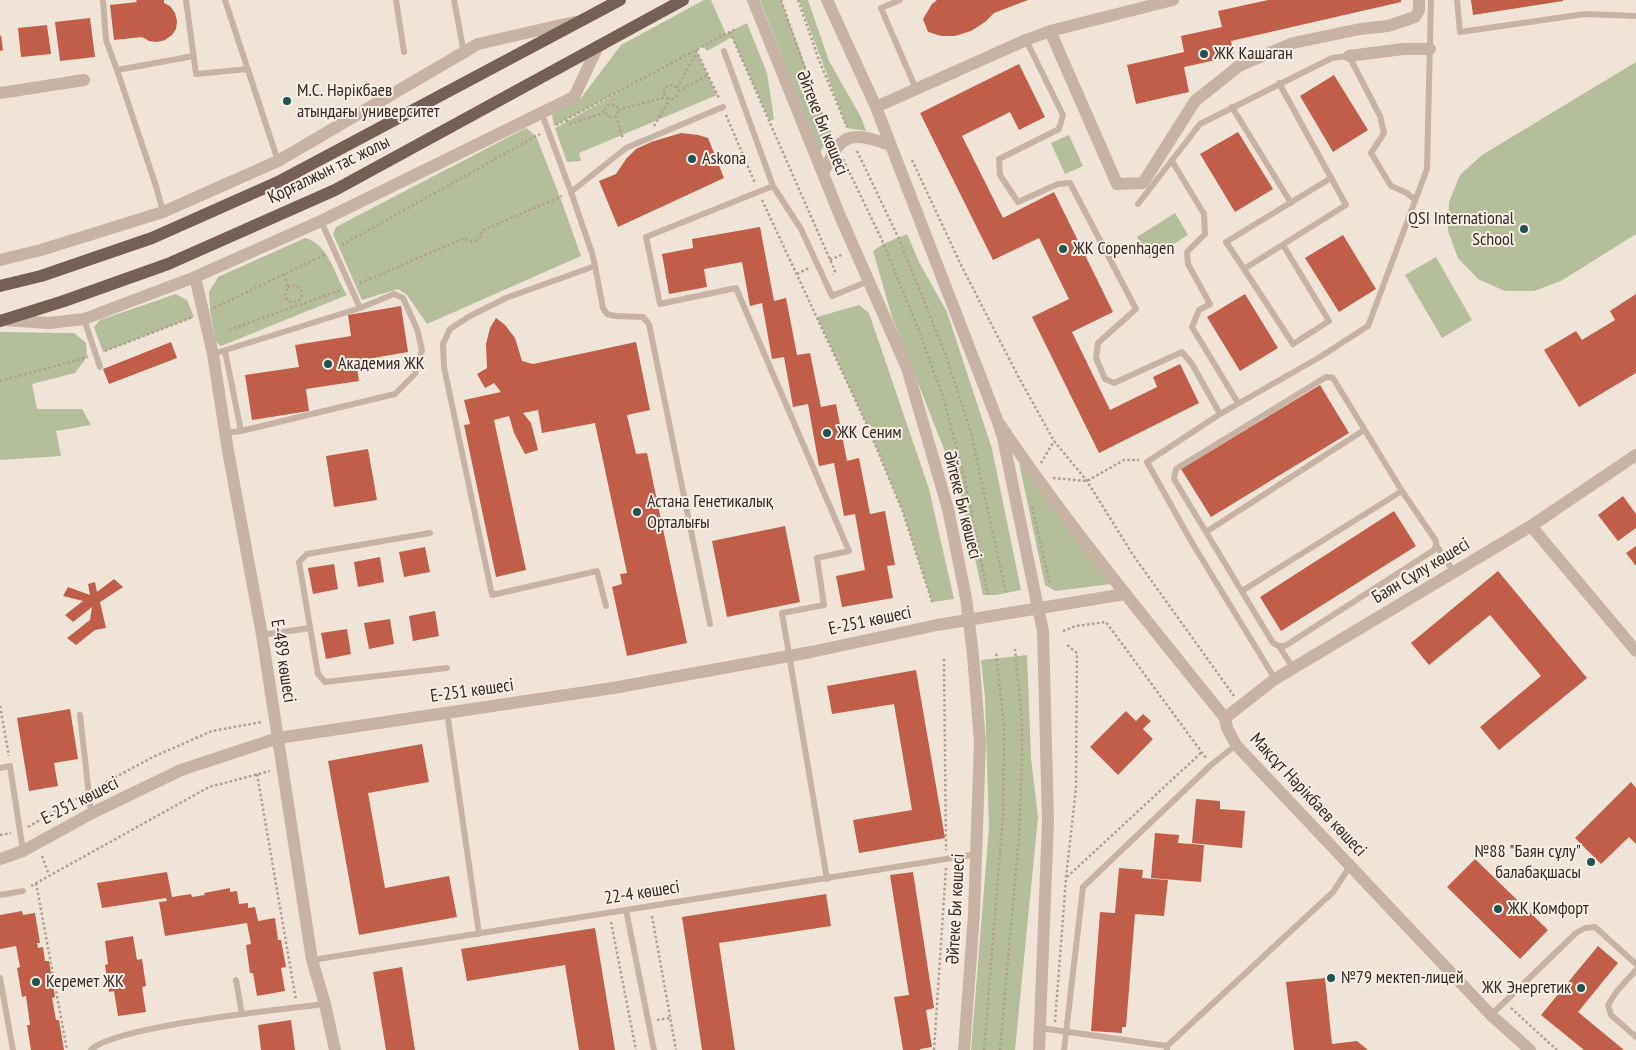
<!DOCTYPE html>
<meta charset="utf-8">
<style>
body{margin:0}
canvas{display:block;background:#f0e4d9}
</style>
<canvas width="1636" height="1050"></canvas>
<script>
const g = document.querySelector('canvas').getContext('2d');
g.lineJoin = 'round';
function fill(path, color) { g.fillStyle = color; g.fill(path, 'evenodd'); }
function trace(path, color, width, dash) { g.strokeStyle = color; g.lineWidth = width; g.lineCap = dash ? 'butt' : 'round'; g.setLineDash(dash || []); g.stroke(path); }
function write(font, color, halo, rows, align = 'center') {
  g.font = font + ' "PT Sans Narrow",sans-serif'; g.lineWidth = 4; g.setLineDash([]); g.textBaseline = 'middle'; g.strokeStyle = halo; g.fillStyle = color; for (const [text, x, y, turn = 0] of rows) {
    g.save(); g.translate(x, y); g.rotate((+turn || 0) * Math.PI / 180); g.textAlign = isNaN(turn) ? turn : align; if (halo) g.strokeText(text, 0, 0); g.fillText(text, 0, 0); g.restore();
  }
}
fill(new Path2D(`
 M704,0H711L726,34L747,23L767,73L774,119L770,121L732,37L707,51L703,46L696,50L717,95L579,153L581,161L567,162L555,128L643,79L554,126L552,115L581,98L621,45Z
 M760,0H781L832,138L823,147L820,153Z
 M799,0H808L829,61L861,117L866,131L847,128Z
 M1636,62V234L1561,281L1534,291H1505L1478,279L1458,258L1448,231L1449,202L1460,175L1482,155Z
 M526,128L536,136L560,197L581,256L427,324L407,295L398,289L362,300L333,234L336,227Z
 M1069,135L1083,166L1065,174L1051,143Z
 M1175,213L1188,235L1150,259L1137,237Z
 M907,234L919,262L947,312L992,449L1021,590L996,595H983L960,490L892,317L873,251L883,244Z
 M305,238C330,245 334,275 347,295L221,346L216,342L210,310L209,292L218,277Z
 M1436,257L1472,320L1442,338L1405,275Z
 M176,294L187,300L194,317L103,352L94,327L100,320Z
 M859,305L869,313L929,489L954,599L932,602L903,512L867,425L817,317Z
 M0,332L74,333L86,343L87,357L75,373L32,384L37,409H82L91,425L56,431L61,456L0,460Z
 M1019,463L1032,478L1111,584L1056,591L1045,585Z
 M1027,655L1031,758L1038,817L1015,1050H971L989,827L985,698L981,660Z`), '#b4be9a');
fill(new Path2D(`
 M136,0H164V3L170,6L175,13L177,21L176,29L172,35L165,40L157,42L149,41L142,37L114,40L110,5L137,2Z
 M937,0H1028L994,13L985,22L971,31L955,36H941L928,32L923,19L932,4Z
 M1268,0H1401V2L1231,41L1234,56L1184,67L1189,92L1136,104L1127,65L1184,52L1181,36L1222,27L1218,11Z
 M1471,0H1563V1L1473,15Z
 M90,18L95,57L60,61L55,22Z
 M47,25L51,54L21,57L18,28Z
 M1,35L3,50L0,51V36Z
 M1019,64L1045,117L1019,130L1010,112L962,136L1003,218L1054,192L1113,312L1072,332L1110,410L1157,387L1153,377L1180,364L1199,403L1099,453L1032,317L1069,299L1039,238L993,260L920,113Z
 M1334,75L1368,130L1333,152L1300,96Z
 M1238,132L1273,189L1235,212L1200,154Z
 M681,133L698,135L708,138L724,178L618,227L599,181L616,174L626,159L636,149L651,142Z
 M760,227L774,301L786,298L797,355L810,353L821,407L836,404L847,461L859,458L870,514L885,511L895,565L887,566L893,598L842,607L836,576L865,570L855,514L844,516L834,463L819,466L808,404L793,407L784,357L772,359L762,303L750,306L742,262L704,269L707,287L669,294L662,254L693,248L692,239Z
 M1343,235L1376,289L1339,312L1305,258Z
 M1245,294L1278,348L1240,371L1207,317Z
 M1636,294V373L1579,407L1544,350L1576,331L1582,340L1615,320L1610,311Z
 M401,306L408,352L356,361L359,381L306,389L309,411L252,420L245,375L299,367L295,345L351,336L348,315Z
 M496,318L505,325L515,338L522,361L533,364L636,342L650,410L627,415L636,454L647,453L687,643L627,656L612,587L622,584L620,574L627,573L595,423L542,433L538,410L523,413L531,423L538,450L525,454L514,433L509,416L494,420L526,570L496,577L464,425L470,424L464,400L501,392L494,383L485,388L477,374L487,368L486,344L490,328Z
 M171,342L177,358L109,384L103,369Z
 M1320,385L1349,433L1211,517L1181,469Z
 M368,449L377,500L334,507L326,456Z
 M1623,496L1636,514V528L1618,541L1598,515Z
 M1394,511L1416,546L1281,631L1260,597Z
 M785,526L800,602L727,617L712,541Z
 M1636,546V566L1626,553Z
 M425,547L430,572L404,577L399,552Z
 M380,557L384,582L358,587L354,562Z
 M334,564L338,589L313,594L308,568Z
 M1498,571L1587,678L1499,750L1480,727L1541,676L1490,615L1429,665L1411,643Z
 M114,579L123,587L100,602L106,628L95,630L76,645L67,638L90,620L92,607L73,622L65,615L83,601L63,596L68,587L90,595L88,584L95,582L97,592Z
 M435,611L439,636L413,641L409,616Z
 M390,619L394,644L369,649L364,623Z
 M347,629L351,654L326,659L321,633Z
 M916,670L945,838L859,853L853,820L912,810L894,704L832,714L827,686Z
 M70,709L78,759L54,763L58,786L29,791L17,718Z
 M1126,711L1136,721L1143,714L1151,721L1143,729L1153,739L1118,775L1090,747Z
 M422,744L429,782L368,793L385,888L449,876L457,917L359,935L328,761Z
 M1631,782L1636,788V844L1629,837L1601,864L1575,838Z
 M1196,799L1220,801V809L1245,811L1242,848L1192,843Z
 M1155,833L1179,835L1178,843L1204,845L1201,882L1151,878Z
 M1475,859L1548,930L1520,959L1447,887Z
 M1119,868L1143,870L1142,878L1168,880L1164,916L1135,914L1126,1027H1122V1033L1091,1031L1100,912L1115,913Z
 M167,872L172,897L191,894L192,897L205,895L204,893L230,888V892L237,891L239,904L248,903V908L255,907L258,921L275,918L278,940H281L286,967L281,968L285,991L257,996L253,973H250L246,945L251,944L247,923L165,936L159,902L167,901L166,898L102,908L97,883Z
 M913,872L934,1008L926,1010L932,1047L920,1049V1050H903L894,997L909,995L890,875Z
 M826,894L831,926L719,943L735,1050H702L682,917Z
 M22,911L23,915L35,913L40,943H37L38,948L43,947L45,961H49L55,997L52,998L56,1020H59L64,1050H31L27,1025H30L26,996L22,997L17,968L20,967L16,946L0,949V915Z
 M595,928L615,1050H579L565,965L467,981L461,949Z
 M133,936L137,960L142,959L146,986L142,987L146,1012L118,1016L114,991L109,992L105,965L108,964L105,941Z
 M1598,946L1618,963L1578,1012L1624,1050H1584L1541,1015Z
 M402,967L415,1050H386L373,972Z
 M1325,978L1332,1044L1357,1041L1368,1050H1294L1286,982Z
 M291,1020L295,1050H261L258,1025Z`), '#c15e47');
trace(new Path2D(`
 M781,0L818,105L831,135
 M798,0L819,60L847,127
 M730,32L835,271L833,275
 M696,50L719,98
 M664 92a7 7 0 1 1 14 0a7 7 0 1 1-14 0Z
 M677,88L694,57L698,54
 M678,91L708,75
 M618,110L666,97
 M726,115L755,183
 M616,116C606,121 600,108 611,104L617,107L618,113L616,116L623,139
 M566,120L570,124L601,114L605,110
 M556,125L737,28
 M654,126L670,99
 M857,151L899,239L946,356L970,429L1006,593
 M843,159L881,238L916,323L944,400L965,480L988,595
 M912,160L962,267L1018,376L1054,441L1087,481L1133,555L1234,696
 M762,200L867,425L903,512L932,602
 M342,245L540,134
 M830,260L843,254
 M284,274L288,287L285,295L287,300L291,302L299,301L302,297L301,289L293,285L288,287
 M797,274L809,268
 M360,283L464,238C470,243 475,242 481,237V231L562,196
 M214,308L326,254
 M229,330L341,290
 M105,351L193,317
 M0,381L88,357
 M1041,463L1054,441
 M1053,478L1087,481L1124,460H1139
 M1032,507L1050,584
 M1063,631L1076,626L1106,622L1206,758
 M944,659L946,850
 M0,706L9,756
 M257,774L296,1000
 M97,787L153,757L212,731L262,722
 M28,827L79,797
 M0,835L11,833
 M42,856L49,875
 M1067,877L1202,752
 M36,883L67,1050
 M31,886L209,787L270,771
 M652,916L676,1050
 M611,922L636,1050
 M1511,1008L1557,1050
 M657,1020L670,1018
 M1055,1022L1066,878L1076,788L1077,653L1066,644
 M934,1050L946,868
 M984,1050L1003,816L1004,727L996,651
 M1000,1050L1019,836L1022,759V722L1015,649`), '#b39d90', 2.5, [2.5, 2.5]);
trace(new Path2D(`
 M103,0L106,40L117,70
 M186,0L196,74L248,69
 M225,0L278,161
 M396,0L404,52
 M454,0L464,53
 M900,0L881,8L916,89
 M1457,0L1460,32L1585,14L1636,16
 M1026,40L1063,115L1059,129L999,159L1000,175L1018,202L1058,184L1070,183L1136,309L1098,343L1096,358L1105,379L1114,383L1182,352L1192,364L1220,414
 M724,51L773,186
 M1279,83L1346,205L1244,269L1293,344L1329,321L1283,245
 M1232,107L1291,203
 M542,114L571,192L592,253L595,266L506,298L470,316L450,329L443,344L444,367L492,595L597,571L606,606
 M1172,161L1204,214L1205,234L1187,252L1188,264L1210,304L1199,310L1192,327L1238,403
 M571,192L626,148L723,107
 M1138,204L1200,124L1332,58L1349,56L1380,116L1384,133L1371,153L1391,186L1407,193L1415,200
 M163,212L156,186L117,70L194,56
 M595,266L603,308L607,314L615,316L643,317L649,324L710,624
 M1244,269L1226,242L1331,178
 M84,319L100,367
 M225,351L241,431L395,394L415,374L422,350L417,329L403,298L394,294L360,308
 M213,354L360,308L321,221
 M225,433L241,431
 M1206,532L1364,430
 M430,533L307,554L299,562L318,674L325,682L447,668
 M1436,545L1454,572
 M1242,591L1402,491
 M262,635L310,628
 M1279,646H1285L1434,550L1436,545V541L1402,491L1333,378L1326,377L1176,469L1174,479L1273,643L1279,646L1293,668
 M1275,679L1191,541L1147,462L1220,414L1320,357L1368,326L1427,169L1431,0
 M447,712L479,934
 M80,715L91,813
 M0,768L10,766L23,851
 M827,879L782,613L824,605L817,558L849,551L736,288L660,304L646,237L773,186L801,229L832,296L869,281
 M0,895L23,891
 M626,910L654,1050
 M312,960L977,854
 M1636,970L1617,991L1608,1005L1611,1015L1636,1037
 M0,978L13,1050
 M236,980L242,1014
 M1491,1015L1576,933L1585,928L1595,927L1636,964
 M1041,1028L1167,1046
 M91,1050C113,1026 285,1009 325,1004
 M1064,1050L1083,887L1211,765L1236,745
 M1167,1050V1046L1333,892L1350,866`), '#c7b3a6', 6);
trace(new Path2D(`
 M1050,31L1117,184L1143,183L1195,101L1239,66L1293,43L1360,29L1388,26L1415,17L1419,10V0
 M1349,56L1403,49H1430
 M0,93L84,80
 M876,107L1026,40L1050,31L1173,0
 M0,260L41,250L163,212L278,161L478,44L574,22
 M195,277L213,354L228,451L262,635L312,960L325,1004L335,1050
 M3,320L49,323L84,319L195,277L321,221L574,97L598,46
 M1001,426C1069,527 1148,622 1225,718L1227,728L1236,745L1491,1015L1530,1050
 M1531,526L1636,651
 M1225,718L1275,679L1531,526L1636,455
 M0,859L23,851L92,813L181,770L278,738L613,688L811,652L937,625L1125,594`), '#c7b3a6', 12);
trace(new Path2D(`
 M753,0L840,216L907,368L948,509L966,598L973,655L980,742L974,914L964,1050
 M827,0L876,107L998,422L1003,438L1038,608L1043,631L1048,821L1039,1050
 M823,174C840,134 849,130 890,145`), '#c7b3a6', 12);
trace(new Path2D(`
 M0,286L41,276L152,238L278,182L620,0
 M0,321L64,301L168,264L335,190L683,0`), '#756058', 12);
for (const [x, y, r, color] of [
 [1204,54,5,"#1e5353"],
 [287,101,5,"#1e5353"],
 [692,159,5,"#1e5353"],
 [1524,229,5,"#1e5353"],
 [1063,249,5,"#1e5353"],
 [328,364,5,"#1e5353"],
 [827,433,5,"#1e5353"],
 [637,512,5,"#1e5353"],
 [1591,862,5,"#1e5353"],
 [1498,909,5,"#1e5353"],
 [1331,978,5,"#1e5353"],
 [36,982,5,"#1e5353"],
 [1581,988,5,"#1e5353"]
]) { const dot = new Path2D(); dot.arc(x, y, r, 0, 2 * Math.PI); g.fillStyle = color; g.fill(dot); trace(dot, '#f8eee5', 2); }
write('18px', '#342a27', '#f8eee5', [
 ["ЖК Кашаган",1214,54],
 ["М.С. Нәрікбаев",297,91],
 ["атындағы университет",297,112],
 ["Askona",702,159],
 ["QSI International",1514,219,"right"],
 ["School",1514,240,"right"],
 ["ЖК Copenhagen",1073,249],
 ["Академия ЖК",338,364],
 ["ЖК Сеним",837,433],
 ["Астана Генетикалық",647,502],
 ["Орталығы",647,523],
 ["№88 \"Баян сұлу\"",1581,852,"right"],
 ["балабақшасы",1581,873,"right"],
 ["ЖК Комфорт",1508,909],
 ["№79 мектеп-лицей",1341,978],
 ["Керемет ЖК",46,982],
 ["ЖК Энергетик",1571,988,"right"]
], 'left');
write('18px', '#342a27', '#f8eee5', [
 ["Әйтеке Би көшесі",822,123,68],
 ["Қорғалжын тас жолы",329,170,-26],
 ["Әйтеке Би көшесі",962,505,76],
 ["Баян Сұлу көшесі",1421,571,-31],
 ["Е-251 көшесі",870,621,-12],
 ["Е-489 көшесі",283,661,81],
 ["Е-251 көшесі",472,691,-8],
 ["Мақсұт Нәрікбаев көшесі",1308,795,47],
 ["Е-251 көшесі",80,801,-27],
 ["22-4 көшесі",642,893,-9],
 ["Әйтеке Би көшесі",956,909,-87]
]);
</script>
